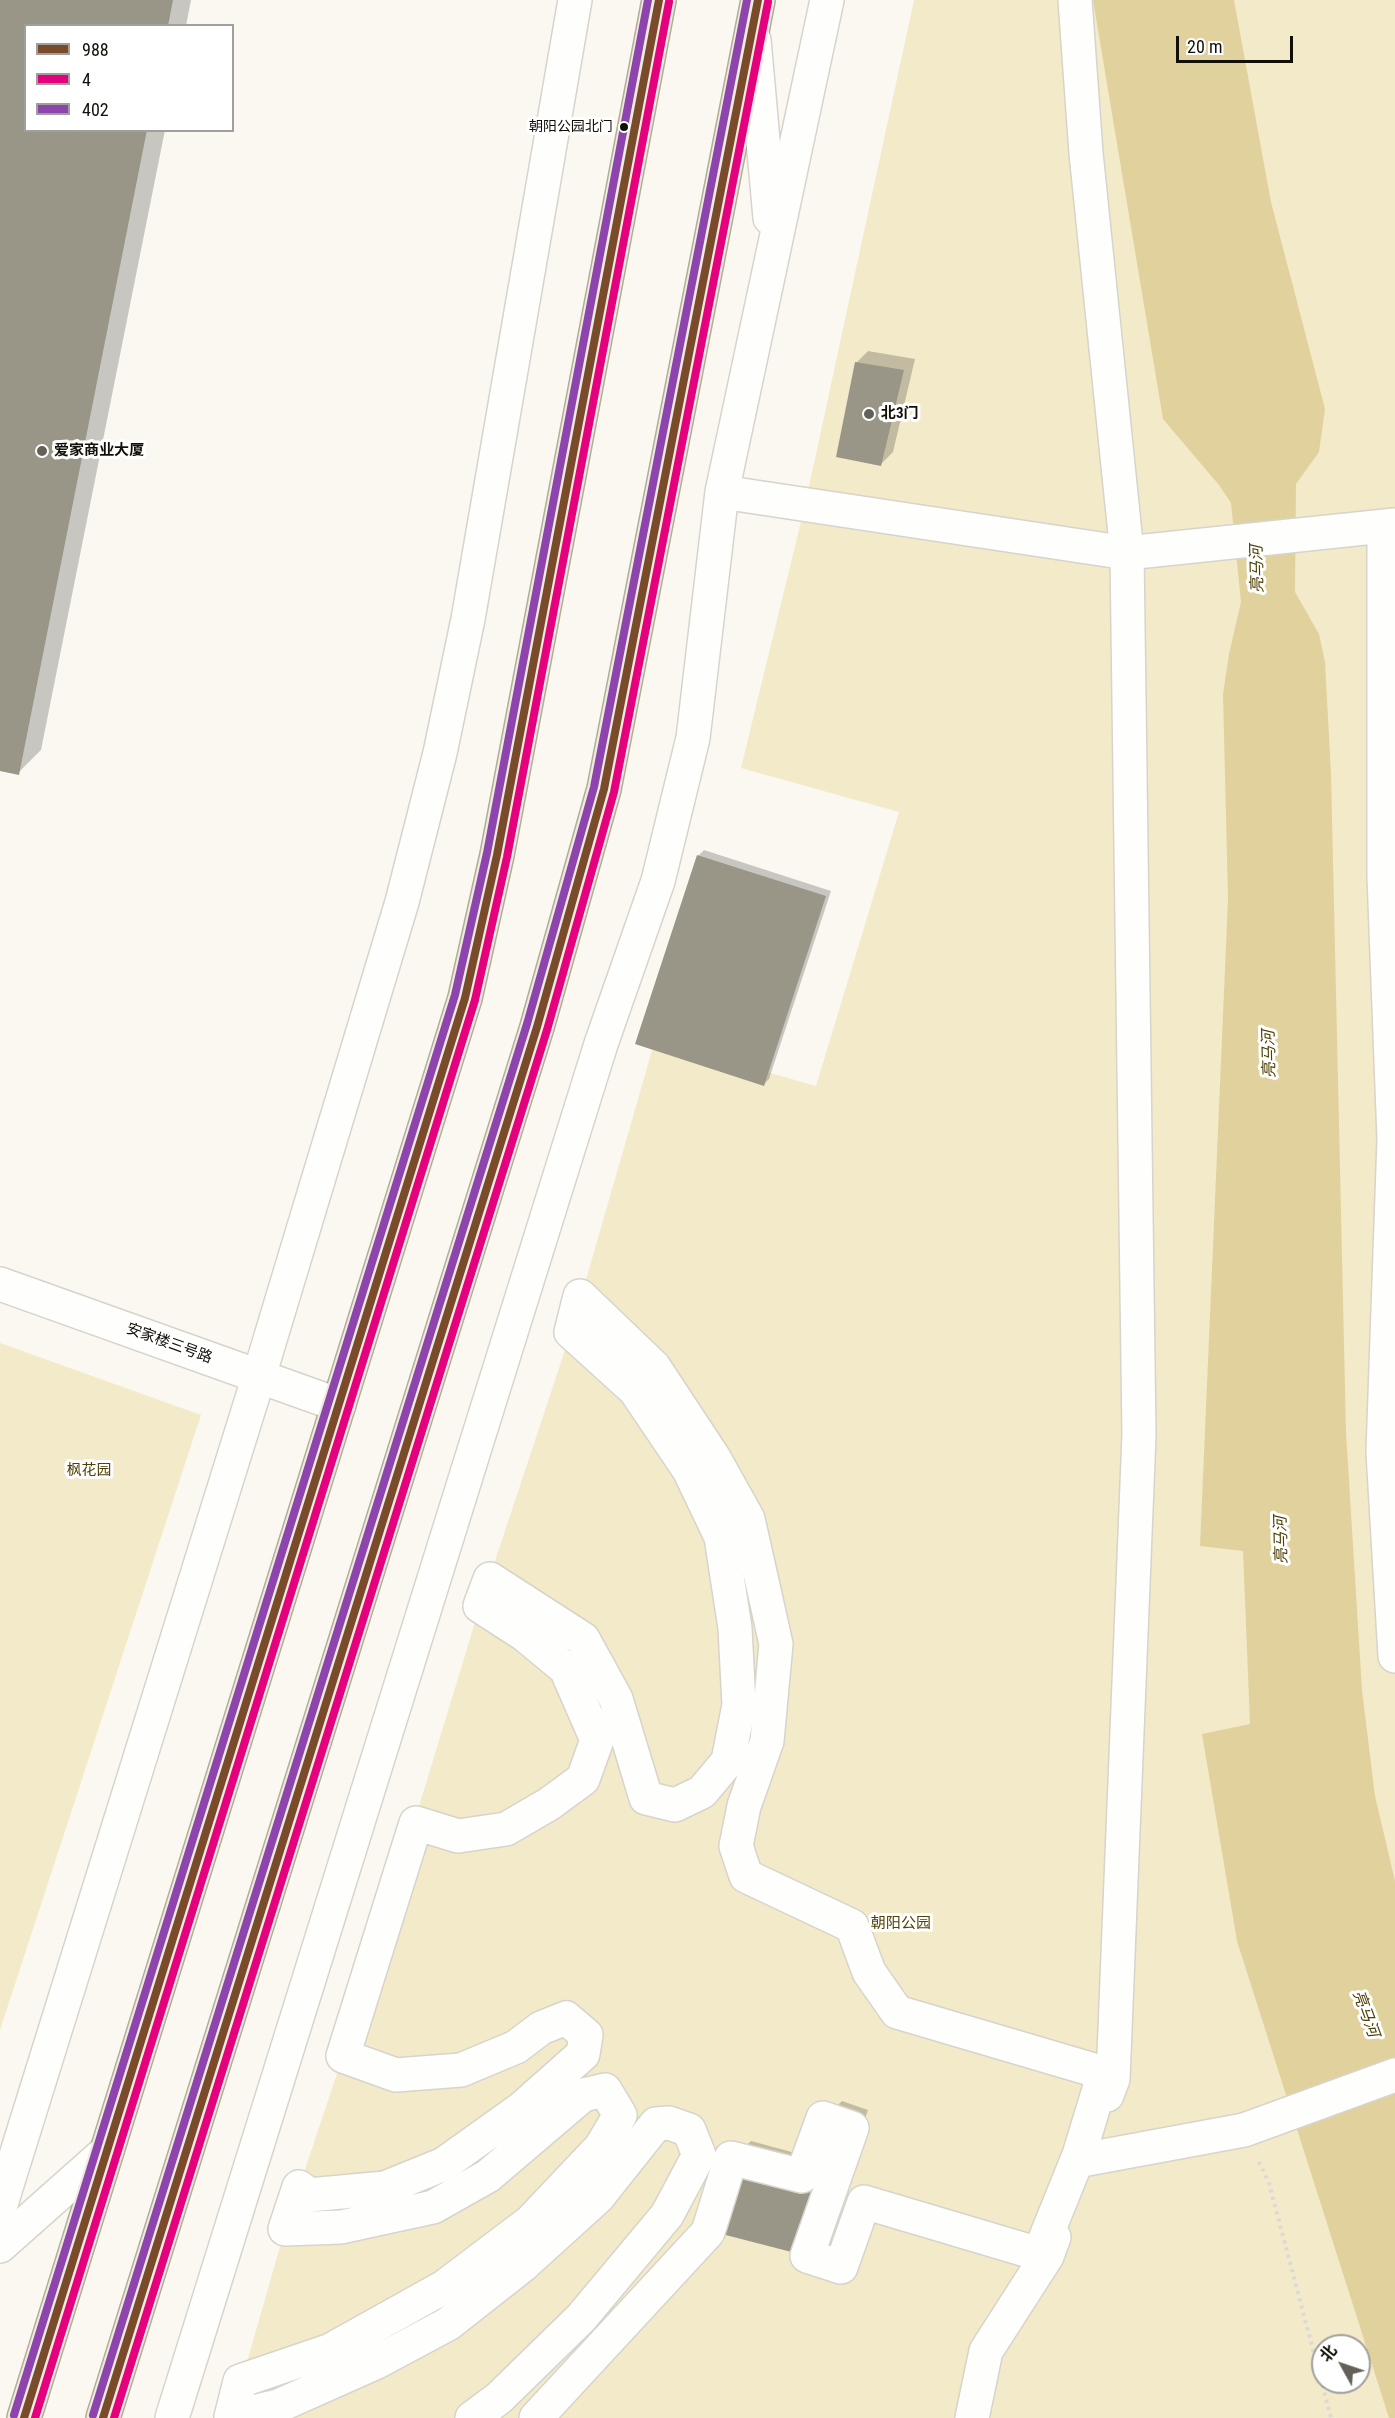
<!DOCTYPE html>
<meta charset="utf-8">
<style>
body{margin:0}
#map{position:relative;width:1395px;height:2418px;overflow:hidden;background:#faf8f0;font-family:"Roboto Condensed","Noto Sans SC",sans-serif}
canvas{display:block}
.legend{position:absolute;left:24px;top:24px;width:210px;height:108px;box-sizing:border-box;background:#fff;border:2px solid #a09f9c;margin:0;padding:8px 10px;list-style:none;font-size:18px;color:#120f07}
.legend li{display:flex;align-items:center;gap:12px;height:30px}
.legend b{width:30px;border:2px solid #a09f9c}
.north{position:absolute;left:1311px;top:2334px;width:60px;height:60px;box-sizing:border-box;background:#fff;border:2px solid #a09f9c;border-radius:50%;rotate:310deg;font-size:16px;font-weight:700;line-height:24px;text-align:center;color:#120f07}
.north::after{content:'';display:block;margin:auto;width:21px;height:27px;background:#636159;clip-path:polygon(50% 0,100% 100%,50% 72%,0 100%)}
.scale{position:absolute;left:1176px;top:36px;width:117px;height:27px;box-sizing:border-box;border:3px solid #120f07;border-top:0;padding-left:8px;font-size:18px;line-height:21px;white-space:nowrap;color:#120f07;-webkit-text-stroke:4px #fff;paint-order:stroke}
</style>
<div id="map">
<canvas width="1395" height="2418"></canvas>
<ul class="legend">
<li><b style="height:8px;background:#7a4b2a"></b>988</li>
<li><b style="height:8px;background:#e5007d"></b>4</li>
<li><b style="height:8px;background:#8e44ad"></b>402</li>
</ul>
<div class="north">北</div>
<div class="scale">20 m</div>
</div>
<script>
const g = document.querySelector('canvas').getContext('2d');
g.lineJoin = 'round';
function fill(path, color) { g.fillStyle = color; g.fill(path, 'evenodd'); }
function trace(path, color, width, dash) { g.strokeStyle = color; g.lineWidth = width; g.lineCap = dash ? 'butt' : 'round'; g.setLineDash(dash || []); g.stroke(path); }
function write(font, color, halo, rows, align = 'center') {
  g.font = font + ' "Roboto Condensed","Noto Sans SC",sans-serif'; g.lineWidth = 6; g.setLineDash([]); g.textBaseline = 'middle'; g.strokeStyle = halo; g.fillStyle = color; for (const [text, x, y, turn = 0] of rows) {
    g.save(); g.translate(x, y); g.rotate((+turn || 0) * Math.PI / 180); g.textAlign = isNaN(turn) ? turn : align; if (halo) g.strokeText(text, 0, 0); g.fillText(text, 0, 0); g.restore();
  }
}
fill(new Path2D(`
 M914,0H1395V2418H231L285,2229L343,2056L480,1606L571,1332L655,1040L816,1086L899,812L741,768L805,505ZM1323,2346H1359V2382H1323Z
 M0,1343L201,1415L0,2030Z`), '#f3eaca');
fill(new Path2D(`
 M1093,0H1234L1271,202L1325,409L1319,452L1296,484L1295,592L1319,634L1325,662L1331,773L1346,1432L1362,1690L1375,1796L1395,1881V2418H1389L1237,1941L1202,1734L1250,1724L1243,1551L1200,1546L1228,899L1223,694L1229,654L1241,602L1231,503L1219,485L1163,419Z`), '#e1d29d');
fill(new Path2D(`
 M0,0H191L186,26H26V130H165L41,750L18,773L0,770Z
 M868,351L915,359L893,452L881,464L856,363Z
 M704,850L831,891L769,1079L763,1085L637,1043L699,855Z
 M842,2101L868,2110L824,2237L733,2159L751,2141L810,2157L824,2119Z`), '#0003');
fill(new Path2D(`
 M0,0H173L168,26H26V130H147L19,775L0,771Z
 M855,362L904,370L881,466L836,457Z
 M697,855L826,896L764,1086L635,1044Z
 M852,2128L807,2256L718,2233L731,2158L802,2176Z`), '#999587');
const minor = new Path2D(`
 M1075,0L1086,153L1127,553L1139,1435L1113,2079L1107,2095
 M754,40L770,218
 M722,492L1127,553L1395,525
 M1384,527V876L1394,1139L1383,1452L1395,1656
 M0,1284L339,1405
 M1082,2160L1244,2130L1395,2075
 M0,2207L259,1376L402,902L440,753L468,619L575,0
 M0,2246L107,2151
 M172,2418L601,1044L658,881L693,738L722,492L827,0
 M472,2418L499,2398L581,2318L667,2215L699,2155L689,2130L669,2123L656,2124L598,2197L523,2265L448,2324L377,2362L278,2406L231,2417L240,2381L331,2350L444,2287L530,2222L601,2147L620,2115L605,2090L583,2095L488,2176L433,2207L341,2227L285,2229L299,2187L309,2195L385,2188L444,2164L521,2109L583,2054L586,2035L566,2018L541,2028L516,2047L461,2070L396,2075L343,2056L416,1823L458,1836L506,1829L549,1804L583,1779L597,1740L566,1669L525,1635L480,1606L490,1579L583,1639L616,1699L646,1798L675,1805L702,1792L728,1761L739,1705L735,1628L721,1537L689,1470L635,1390L571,1332L580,1296L654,1367L714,1458L748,1519L776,1644L767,1741L744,1806L736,1846L746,1876L852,1926L869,1972L897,2012L1104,2073L1079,2155L1039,2254L864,2202L841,2267L807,2256L852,2128L823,2118L802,2176L731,2158L708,2232L536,2418
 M972,2418L986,2351L1047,2256L1054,2237`);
const major = new Path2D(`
 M24,2418L465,998L497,855L659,0
 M103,2418L537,1027L604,789L758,0`);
trace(minor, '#d6d4cb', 36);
trace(major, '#b2ad96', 36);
trace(new Path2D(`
 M1259,2162L1269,2183L1331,2418`), '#dad9d6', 4, [3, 4.5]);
trace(minor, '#fefefd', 33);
trace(major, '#eeebe0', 33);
trace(new Path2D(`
 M24,2418L465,998L497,855L659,0
 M103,2418L537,1027L604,789L758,0`), '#7a4b2a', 8);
trace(new Path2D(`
 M35,2418L475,1000L507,857L669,2
 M114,2418L547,1030L614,792L768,2`), '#e5007d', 8);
trace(new Path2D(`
 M14,2415L455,995L487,853L648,0
 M93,2415L527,1024L594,787L747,0`), '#8e44ad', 8);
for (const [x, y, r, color] of [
 [624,127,5,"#120f07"],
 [869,414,6,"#636159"],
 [42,451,6,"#636159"]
]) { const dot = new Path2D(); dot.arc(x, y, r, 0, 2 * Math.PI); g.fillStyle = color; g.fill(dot); trace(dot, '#fff', 2); }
write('14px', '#120f07', '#fff', [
 ["朝阳公园北门",613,127]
], 'right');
write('bold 15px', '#120f07', '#fff', [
 ["北3门",881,414],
 ["爱家商业大厦",54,451]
], 'left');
write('15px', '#120f07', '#fff', [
 ["安家楼三号路",169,1344,20]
]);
write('15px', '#504106', '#fff', [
 ["枫花园",89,1471],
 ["朝阳公园",901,1924]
]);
write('italic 16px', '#4e4003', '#fff', [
 ["亮马河",1258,569,-91],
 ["亮马河",1270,1054,-91],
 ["亮马河",1282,1540,-91],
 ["亮马河",1365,2014,70]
]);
</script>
